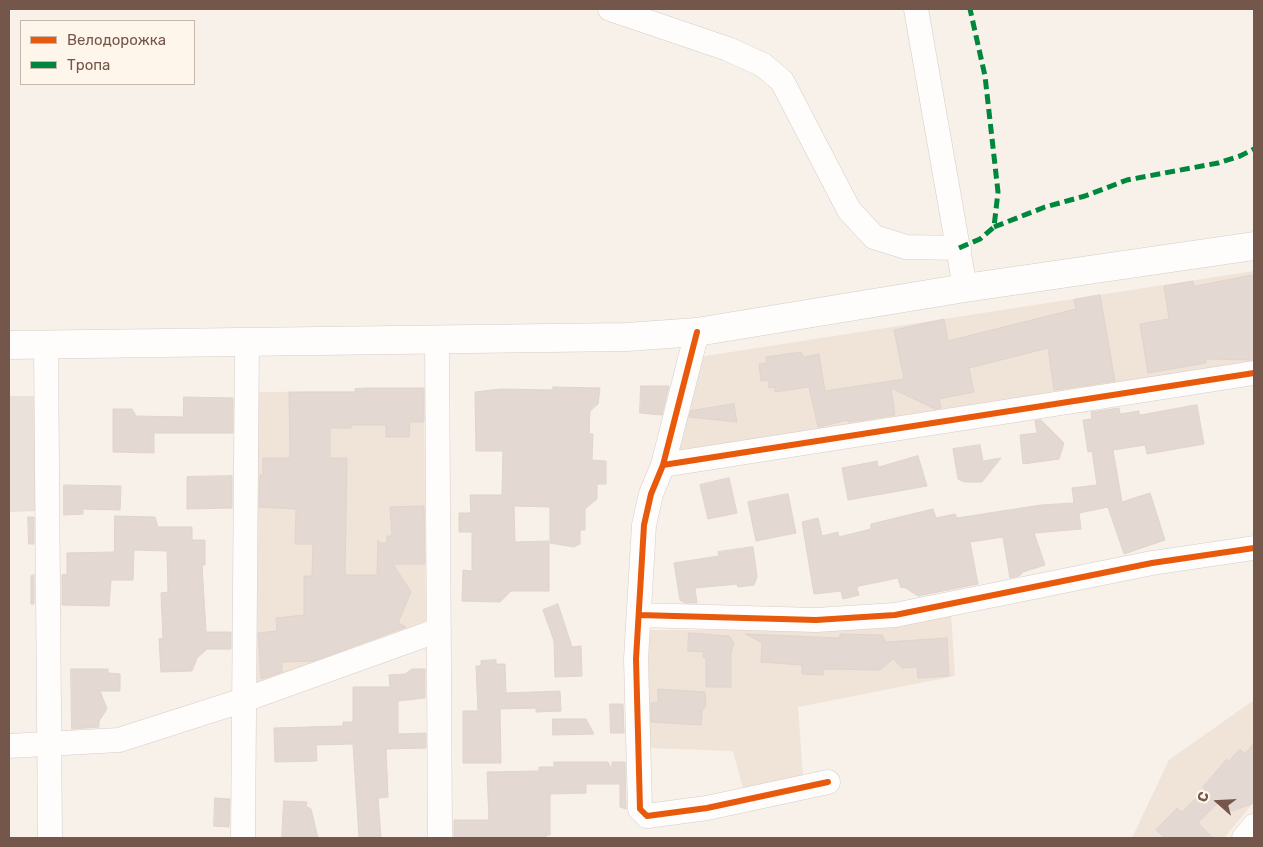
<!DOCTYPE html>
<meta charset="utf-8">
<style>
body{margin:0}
#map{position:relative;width:1263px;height:847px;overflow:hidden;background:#f7f1ea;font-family:Rubik,sans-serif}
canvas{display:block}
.frame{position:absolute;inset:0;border:10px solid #74564b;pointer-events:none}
.legend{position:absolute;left:20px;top:20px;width:175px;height:65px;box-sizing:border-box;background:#fff6eb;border:1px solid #c7b6ab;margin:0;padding:6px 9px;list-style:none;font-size:15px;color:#74564b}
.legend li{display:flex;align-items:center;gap:10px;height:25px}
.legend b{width:25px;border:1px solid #c7b6ab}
.north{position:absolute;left:1193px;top:777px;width:50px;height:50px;-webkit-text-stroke:4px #fff6eb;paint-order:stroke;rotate:289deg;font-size:14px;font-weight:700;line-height:20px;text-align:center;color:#74564b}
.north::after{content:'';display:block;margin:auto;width:18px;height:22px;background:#74564b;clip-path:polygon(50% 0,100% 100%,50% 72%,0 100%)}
</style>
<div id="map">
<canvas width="1263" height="847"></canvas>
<div class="frame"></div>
<ul class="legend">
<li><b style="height:6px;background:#e8590c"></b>Велодорожка</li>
<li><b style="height:6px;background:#00873e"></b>Тропа</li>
</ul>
<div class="north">С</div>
</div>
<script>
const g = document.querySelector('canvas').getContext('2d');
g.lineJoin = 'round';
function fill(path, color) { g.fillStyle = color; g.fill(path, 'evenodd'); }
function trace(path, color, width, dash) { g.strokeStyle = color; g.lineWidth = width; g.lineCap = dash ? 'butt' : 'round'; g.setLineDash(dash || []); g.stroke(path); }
fill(new Path2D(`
 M1254,271V366L677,460L699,357Z
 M424,391L426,621L257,684L258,392Z
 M951,613L955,676L798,707L803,776L744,792L733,751L648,748L649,630H809Z
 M1254,700V802L1224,838H1132L1169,760Z`), '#f0e3d8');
fill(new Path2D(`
 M9,396H37L38,511L9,512Z`), '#eae1db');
const building = new Path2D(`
 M1254,275V360L1206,359V363L1148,373L1140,324L1169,319L1164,286L1193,281L1194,286Z
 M1100,295L1115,381L1054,390L1048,348L969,368L974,392L939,399L941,408L935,409L891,388L895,415L848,422V420L818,427L809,387L775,392V387L769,388L768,380L761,381L759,364L767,363L766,357L801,352L804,357L819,354L825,391L904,379L894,330L944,319L948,341L1076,309L1074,300Z
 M641,386H669L662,415L640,413Z
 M553,387L600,388L598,404L590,411L589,434H593L592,460L606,461V484H597V499L585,509V530H580V544L574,547L550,543V507L514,506L515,542L549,541V591H511L500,602L462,601L463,570L472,571V532H459V513H471L470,495H502L503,451H476L475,392L501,389L553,390Z
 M369,388H424V422H410L409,437H386V425H351V428H330V458H347L345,575H377L378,540L380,543H387V536H392L390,507L424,506L425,564H393L411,592L398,623L406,627L313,661L282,662V672L261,679L258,633L277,631L276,618L304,615V576H312L313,544H295L296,509L259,507L260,475H263V458H290L289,392H355V389Z
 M184,397L233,398V433H154V453L113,452V409H132L136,416L183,417Z
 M734,404L737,422L689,417L691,411Z
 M1197,405L1204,444L1147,454L1145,445L1113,450L1122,502L1150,493L1165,540L1124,554L1108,507L1079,513L1081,529L1034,533L1045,565L1023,572L1019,576L1010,578L1003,537L970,542L978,584L918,596L904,587L901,588L898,578L859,586L857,588L859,595L843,599L841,591L814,594L802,522L818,518L822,536L838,532L839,537L871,529V524L933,509L936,518L955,514L957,518L1041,505L1074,503L1072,488L1097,485L1092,451L1088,452L1083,420L1092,419L1091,412L1119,408L1120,414L1139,411V415Z
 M1041,420L1064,443L1059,459L1023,464L1020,435L1037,433L1035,421Z
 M980,445L983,461L1001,458L982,482H964L958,479L953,449Z
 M918,456L927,486L848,500L842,468L877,461L878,467Z
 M232,476V508L187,509V477Z
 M729,478L737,513L708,519L700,485Z
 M64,485L121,486L120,510L83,509V514L64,515Z
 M788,494L796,533L756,541L748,502Z
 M115,516L155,517L158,527H192V540H205V565H202L206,632H231V649H207L197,658L192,671L161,672L159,639L163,638L161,593L168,592L167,551L134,550L133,580H111L109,606L62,605V575L67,574V553L114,552Z
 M28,517H34V544H29Z
 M753,547L757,577L754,585L738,587L737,584L695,588L697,603H685L680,600L674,563L719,556L718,552Z
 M34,575V604H31V576Z
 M558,604L572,647L581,646L582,676L555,677L554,641L543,610Z
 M689,633L729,636L734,643L731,652V687H706V658L703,657L704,652L688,651Z
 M746,634L840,638V634L882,635L886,642L947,638L949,676L918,678L917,667L902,668L893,659L880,670L824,669L823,675L802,674V665L761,662L762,643Z
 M496,660V664H505L506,693L560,691L561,711L536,712V708L500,709L501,763H463V711H478L476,666H481V661Z
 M71,669H108V673L120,674V691H100L107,709L99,721V727L72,729Z
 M412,669H425V698L398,701V734L426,733V748L386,749L388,797L378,798L381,838H359L353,744L316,745L317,761L275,762L274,728L343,726V722H353V687H390L389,675L405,674Z
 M658,689L705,692L706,705L702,711L701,725L651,722V703L658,702Z
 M610,704H623L624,733H611Z
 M553,719H586L594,734L553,735Z
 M1254,743V803L1232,811L1220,801L1198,823L1213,838H1165L1156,830L1177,808L1182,812L1205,789L1203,787L1227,759L1229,761L1240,749L1245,754Z
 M554,762H608L612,770V762H625L626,809L620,807V784H586V793L550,794V835H546V838H454V820H489L487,772L539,771V767H554Z
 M215,798L230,799L229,827L214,826Z
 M284,801L307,802L306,806L311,809L318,838H282Z`);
fill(building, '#e3d9d2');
trace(building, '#e0d4cc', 1);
const minor = new Path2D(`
 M610,9L728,49L763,65L782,81L849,210L874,237L906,247L959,248
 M916,9L965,288
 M697,332L663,465L651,494L644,525L636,659L640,809L647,816L707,808L828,782
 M437,339L440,838
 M46,344L50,838
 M663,465L1254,373
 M639,615L816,620L895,615L1152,563L1254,548
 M9,746L119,740L244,700L439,630
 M243,838L247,341
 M1244,838L1254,826`);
const secondary = new Path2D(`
 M9,345L627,337L697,332L965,288L1254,246`);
trace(minor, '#d6ccc7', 25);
trace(secondary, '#d6ccc6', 29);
trace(minor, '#fefdfc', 24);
trace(secondary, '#fefdfc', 28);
trace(new Path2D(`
 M994,227L1045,207L1085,196L1127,180L1218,163L1240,156L1254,149
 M959,248L980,239L994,227L998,192L985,76L970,9`), '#00873e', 5, [10, 5]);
trace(new Path2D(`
 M697,332L663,465L651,494L644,525L636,659L640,809L647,816L707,808L828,782
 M663,465L1254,373
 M639,615L816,620L895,615L1152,563L1254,548`), '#e8590c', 6);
</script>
